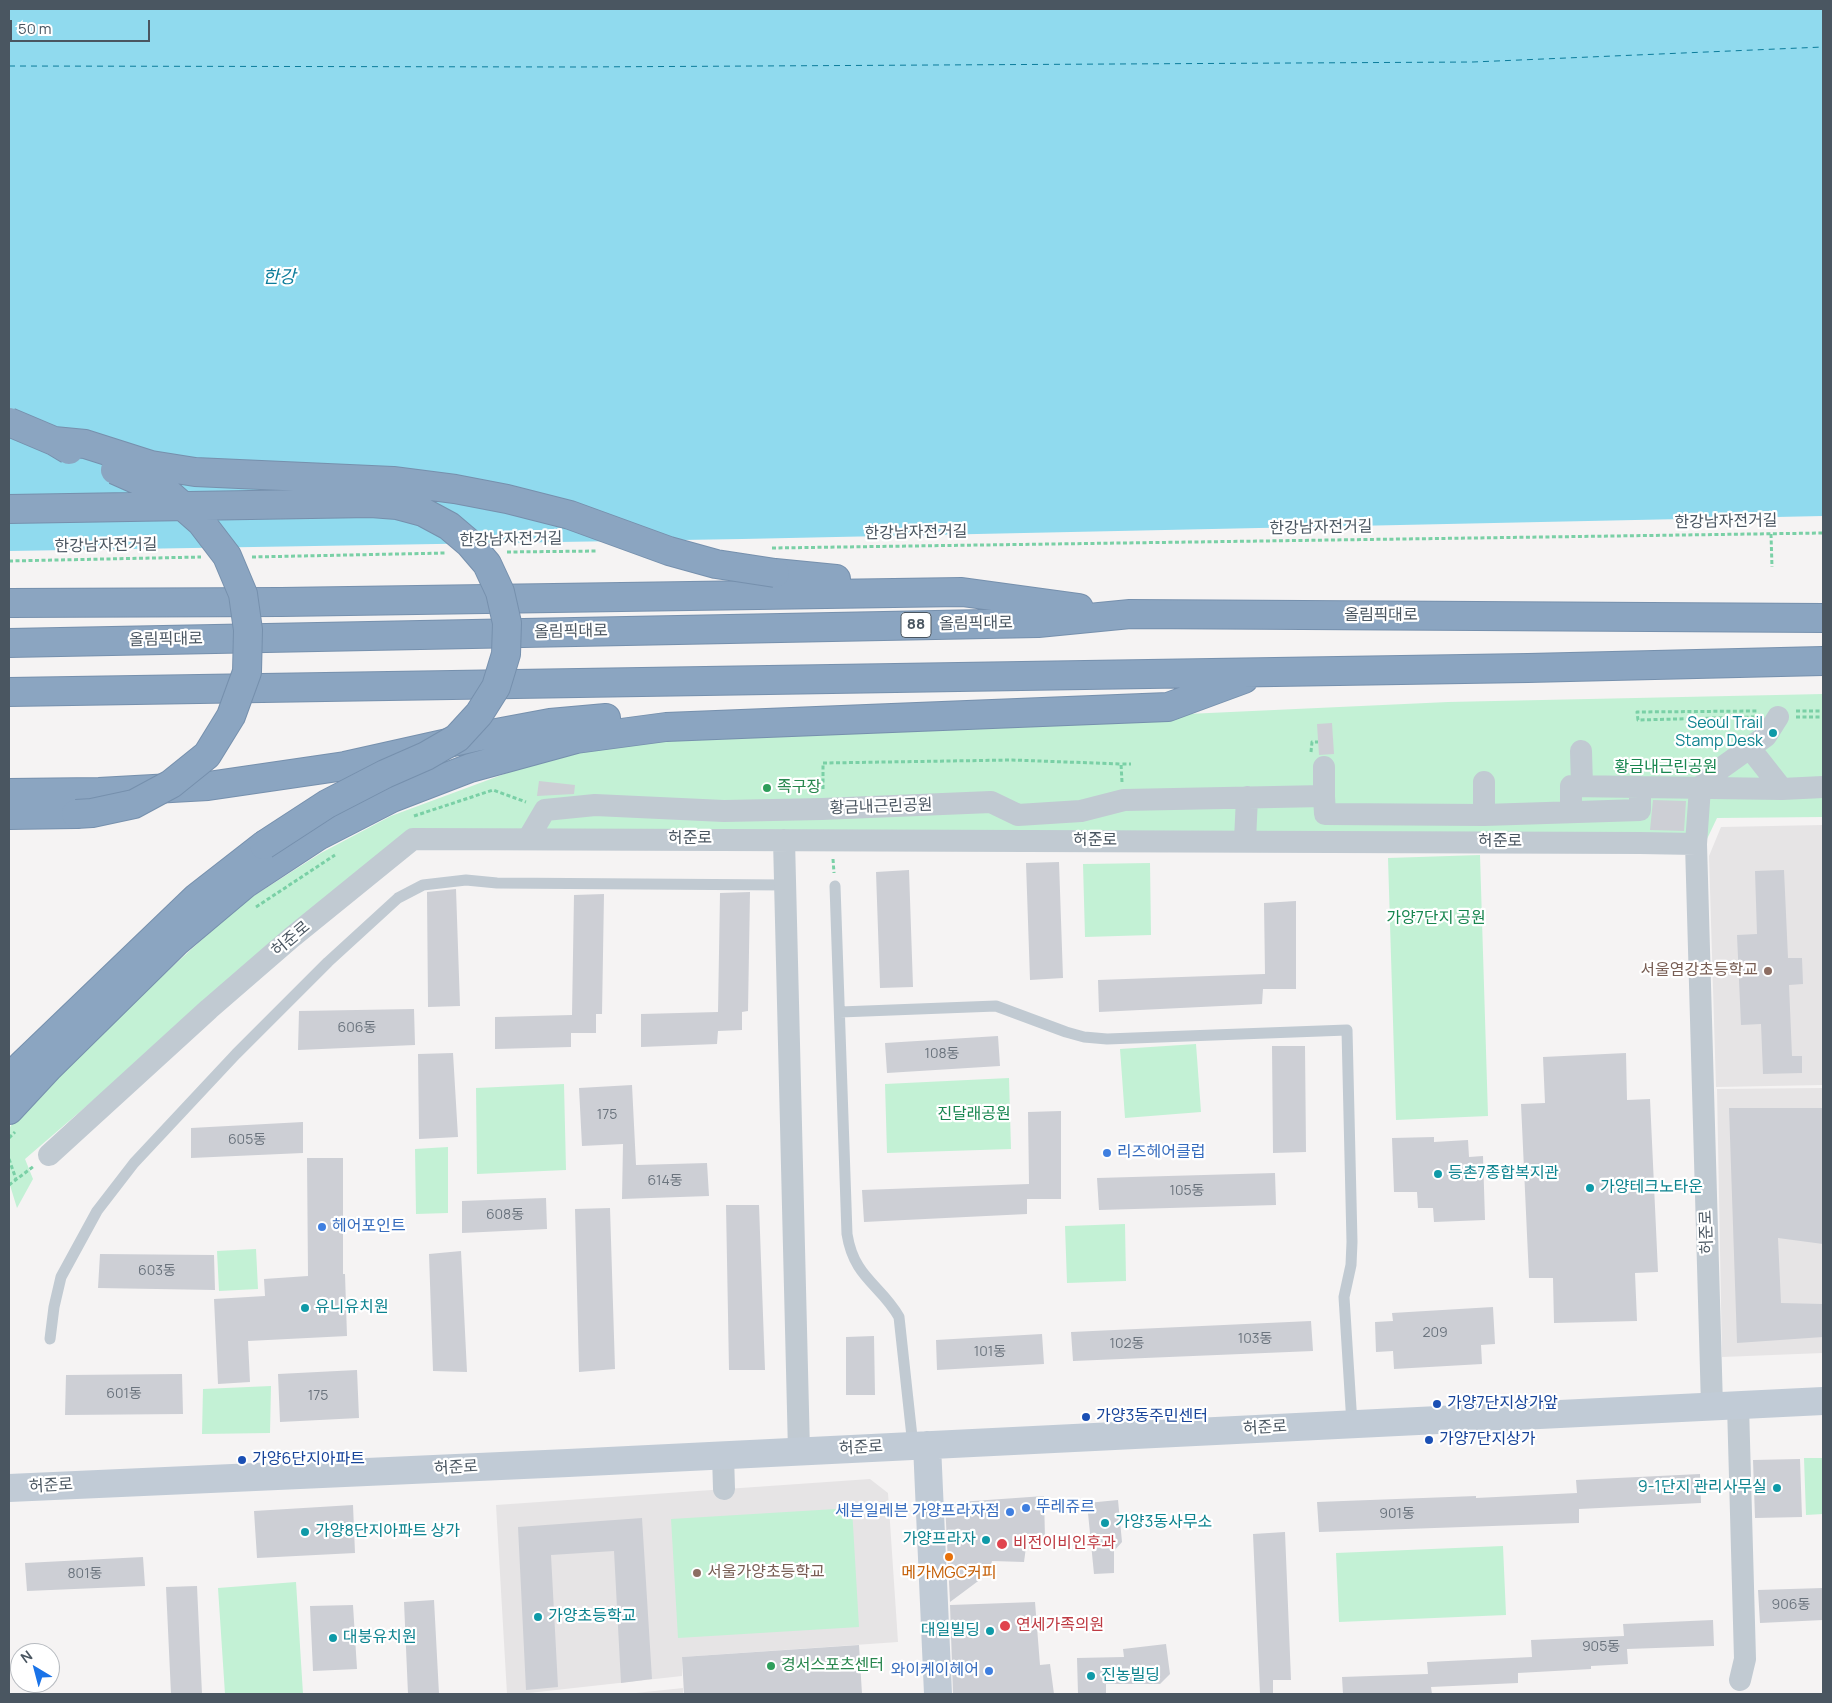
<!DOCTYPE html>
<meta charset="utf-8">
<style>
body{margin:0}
#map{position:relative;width:1832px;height:1703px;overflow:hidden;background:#f5f3f3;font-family:Manrope,sans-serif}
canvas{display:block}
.frame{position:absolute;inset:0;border:10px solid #4a5661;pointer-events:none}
.north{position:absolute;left:10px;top:1643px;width:50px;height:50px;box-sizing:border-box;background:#fff;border:1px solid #b7bbc0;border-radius:50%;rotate:323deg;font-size:14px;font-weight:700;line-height:20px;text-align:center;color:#4a5661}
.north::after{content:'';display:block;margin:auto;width:18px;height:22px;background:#1a73e8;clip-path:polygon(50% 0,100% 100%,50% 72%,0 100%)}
.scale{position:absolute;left:10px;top:20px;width:140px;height:22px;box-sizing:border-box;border:2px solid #4a5661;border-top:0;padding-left:6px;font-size:15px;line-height:18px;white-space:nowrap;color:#4a5661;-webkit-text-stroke:4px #fff;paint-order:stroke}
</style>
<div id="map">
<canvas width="1832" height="1703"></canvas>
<div class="frame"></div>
<div class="north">N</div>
<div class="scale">50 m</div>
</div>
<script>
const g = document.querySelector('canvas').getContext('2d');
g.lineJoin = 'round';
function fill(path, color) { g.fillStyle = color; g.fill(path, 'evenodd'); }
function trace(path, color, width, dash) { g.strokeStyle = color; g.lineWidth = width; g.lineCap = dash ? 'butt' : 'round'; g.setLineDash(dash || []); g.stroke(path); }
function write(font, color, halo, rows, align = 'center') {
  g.font = font + ' Manrope,"Noto Sans KR",sans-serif'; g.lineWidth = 4.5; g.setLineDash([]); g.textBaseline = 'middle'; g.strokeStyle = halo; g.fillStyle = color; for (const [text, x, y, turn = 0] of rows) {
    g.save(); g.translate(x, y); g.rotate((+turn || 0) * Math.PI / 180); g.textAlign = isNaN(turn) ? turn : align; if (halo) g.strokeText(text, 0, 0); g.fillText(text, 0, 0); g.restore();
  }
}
fill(new Path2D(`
 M1823,825V1085L1716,1087L1709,856L1721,827Z
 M1823,1088V1353L1722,1357L1717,1089Z
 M870,1479L888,1493L898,1642L682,1657V1676L520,1694H507L496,1505Z
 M683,1688V1694H626Z`), '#e6e4e5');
fill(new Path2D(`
 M1823,694V817L1717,818L1707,839L404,833L25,1159L33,1179L17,1208L9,1182V1129L18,1114L72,1058L241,904L321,853L391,816L542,760L644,739L1448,702Z
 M1480,855L1488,1116L1396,1120L1388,858Z
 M1150,863L1151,935L1085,937L1083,864Z
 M1196,1044L1201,1112L1125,1118L1120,1049Z
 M1009,1078L1011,1149L887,1153L885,1084Z
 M564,1084L566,1170L477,1174L476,1088Z
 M448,1147V1213L416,1214L415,1149Z
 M1125,1224L1126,1281L1067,1283L1065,1226Z
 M256,1249L258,1289L219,1291L217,1251Z
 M271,1386L270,1433L202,1434L203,1389Z
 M1804,1458H1823V1514L1806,1515Z
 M852,1508L859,1627L678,1638L671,1519Z
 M1503,1546L1506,1615L1339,1622L1336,1553Z
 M296,1582L303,1694H225L218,1588Z`), '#c3f1d5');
fill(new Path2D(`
 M9,9H1823V516L742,539L9,551Z`), '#90daee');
trace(new Path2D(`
 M9,66L577,67L1473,62L1823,47`), '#0c7c9b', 1, [6, 5]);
fill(new Path2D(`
 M1332,723L1334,754L1319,755L1317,724Z
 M539,781L575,785L574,794L537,796Z
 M1653,800L1686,801L1684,831L1650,830Z
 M1059,862L1063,978L1030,980L1026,863Z
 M909,870L913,987L880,988L876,872Z
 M1784,870L1788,958H1802L1803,984L1789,985L1792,1056H1802V1073L1763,1074L1761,1024L1741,1025L1737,935L1757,934L1755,871Z
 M456,889L460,1006L428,1007L427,892Z
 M750,892L748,1011L742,1012V1030L718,1031L717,1044L641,1047V1014L718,1012L720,893Z
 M604,894L602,1014H596V1033H571V1047L495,1049V1017L572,1015L574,895Z
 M1296,901V989H1263L1262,1004L1099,1012L1098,980L1265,974L1264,903Z
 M414,1009L415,1045L298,1050L299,1011Z
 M998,1036L1000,1066L887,1073L885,1043Z
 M1272,1046H1305L1306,1152L1273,1153Z
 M453,1053L458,1137L419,1139L418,1054Z
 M1626,1053L1627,1100L1650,1099L1658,1272L1635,1273L1637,1321L1554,1323L1553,1278H1529L1521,1104L1545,1103L1543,1057Z
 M632,1085L636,1165L707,1163L709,1196L622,1199L623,1144L582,1146L579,1088Z
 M1729,1108H1823V1244L1778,1238L1781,1303L1823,1304V1337L1737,1343Z
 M1061,1111V1199H1027V1214L864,1222L862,1190L1029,1184L1028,1112Z
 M303,1122V1153L191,1158V1128Z
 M1434,1137V1142L1468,1140L1469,1157L1483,1156L1485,1220L1434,1222L1433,1208H1418L1417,1192H1394L1392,1138Z
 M307,1158H343V1274H345L347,1336L248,1341L250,1382L218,1384L214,1299L265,1296L264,1279L308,1276Z
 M1275,1173L1276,1205L1099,1210L1097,1178Z
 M546,1198L547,1229L462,1233V1201Z
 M726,1205H759L765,1370H729Z
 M610,1208L615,1369L579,1372L575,1209Z
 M461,1251L467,1372L433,1371L429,1254Z
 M100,1254L214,1255L215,1290L98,1288Z
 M1493,1307L1495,1344L1481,1345L1482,1364L1394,1369L1393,1351L1376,1352L1375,1322L1393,1321L1392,1313Z
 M1311,1321L1313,1351L1073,1361L1071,1332Z
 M1042,1334L1044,1364L937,1370L936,1340Z
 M874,1336L875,1395H846V1337Z
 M357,1370L359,1418L280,1422L278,1374Z
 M182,1374L183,1414L65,1415L66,1375Z
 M1800,1459L1802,1517L1755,1518L1753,1460Z
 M1700,1474L1701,1503L1579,1509V1523L1319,1532L1317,1502L1476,1496V1498L1577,1493L1576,1480Z
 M1044,1496L1045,1539L1027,1540L1024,1562L992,1561L989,1573L950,1602L945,1503Z
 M1118,1500L1122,1542L1114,1551V1573L1094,1574L1087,1503Z
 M353,1505L355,1553L257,1558L254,1511Z
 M642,1518L652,1679L621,1683L614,1551L551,1555L558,1687L526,1690L518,1527Z
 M1285,1532L1291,1680H1273V1694H1260L1253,1534Z
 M143,1557L145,1586L27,1591L25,1563Z
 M197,1586L202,1694H171L166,1587Z
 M1823,1588V1620L1760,1623L1758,1590Z
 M434,1600L439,1694H408L404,1602Z
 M1035,1602L1040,1665L1050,1664L1054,1694H953L950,1605Z
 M353,1605L357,1669L313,1671L310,1606Z
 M1713,1620L1714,1646L1627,1649L1628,1664L1591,1666V1669L1518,1673V1683L1431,1687L1432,1694H1343L1342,1677L1428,1674L1427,1662L1532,1657L1531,1640L1624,1636L1623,1624Z
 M1166,1644L1170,1674L1160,1684H1106V1694H1078L1077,1658L1124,1657L1123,1649Z
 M859,1645L862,1694H684L682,1657Z`), '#cdcfd5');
const highway = new Path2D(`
 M775,573L836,579
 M9,603L281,602L962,592L1079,608
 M9,643L1038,623L1130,614L1823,618
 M9,692L1528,668L1823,661
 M9,793L99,792L208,786L345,766L475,737L550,723L606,718
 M9,815L76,814
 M9,1081L22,1065L196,898L264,845
 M9,1110L49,1067L176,942L245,884L318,836L392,798L470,768L576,739L666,727L1168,707L1244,679`);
trace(highway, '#7690ad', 30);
trace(new Path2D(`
 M1771,534L1772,567
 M772,548L1823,533
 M507,552L598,551
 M252,557L446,553
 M9,561L201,557
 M1796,711H1823
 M1755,717L1638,720L1637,712L1758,711
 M1796,717H1823
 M1311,752L1312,742H1318
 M1122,782L1121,764H1131
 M823,789V763L1012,760L1121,764
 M414,816L493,790L526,802
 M833,859L834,873
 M256,907L335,855
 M9,1138L15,1132
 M9,1159L16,1179
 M9,1185L34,1166`), '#7ad0a6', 3, [4, 2.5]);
trace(new Path2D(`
 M835,886L847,1234C854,1278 880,1284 899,1317L913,1446
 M840,1012L996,1006L1066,1032L1084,1037L1107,1039L1347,1030L1352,1242L1351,1265L1344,1297L1352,1424
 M50,1339L54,1307L61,1277L97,1211L134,1163L236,1054L328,962L398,898L423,885L466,880L497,883L785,885`), '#c1cad2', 11);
trace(new Path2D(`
 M1749,747L1782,789
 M1581,751L1582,786
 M1324,796V767
 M1571,812V786L1640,787
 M1484,815V782
 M528,839L545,810L595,805L724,811L822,809L991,802L1018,815L1081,811L1124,800L1324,796L1325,814L1484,815L1640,810V787L1782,789L1823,787
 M784,840L799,1451
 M1245,841L1247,797
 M1696,844L1700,788L1713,774L1766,736L1778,717
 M49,1155L209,1009L291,938L413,839L1640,843L1696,844L1712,1406
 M1738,1405L1745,1659L1740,1680
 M723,1455L724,1489`), '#c1cad2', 22);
trace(new Path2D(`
 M927,1445L938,1694
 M9,1488L568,1463L1823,1401`), '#c1cbd6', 28);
trace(highway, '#8ba5c1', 28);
const highwayBridge = new Path2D(`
 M9,422L54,441L69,450
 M54,441L85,444L151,465L195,472L393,481L455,489L507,499L570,515L669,551L716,564L775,573
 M9,509L371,503L397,505L423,512L449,526L469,543L487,564L500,592L507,623L506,654L496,687L479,714L457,738L426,756L385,774L327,804L264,845
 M76,814L92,813L134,804L171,784L207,755L231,716L247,672L248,630L243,594L227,556L201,522L169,494L115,470`);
trace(highwayBridge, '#7690ad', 30, []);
trace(highwayBridge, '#8ba5c1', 28);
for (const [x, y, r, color] of [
 [1773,733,5,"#0f9aa8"],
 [767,788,5,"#2e9e5b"],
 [1768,971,5,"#8d6e63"],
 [1107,1153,5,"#3f7fe0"],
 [1438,1174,5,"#0f9aa8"],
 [1590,1188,5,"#0f9aa8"],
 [322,1227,5,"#3f7fe0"],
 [305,1308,5,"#0f9aa8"],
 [1437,1404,5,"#1a4fb4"],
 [1086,1417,5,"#1a4fb4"],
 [1429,1440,5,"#1a4fb4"],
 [242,1460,5,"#1a4fb4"],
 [1777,1488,5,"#0f9aa8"],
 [1026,1508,5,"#3f7fe0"],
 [1010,1512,5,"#3f7fe0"],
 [1105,1523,5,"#0f9aa8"],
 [305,1532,5,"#0f9aa8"],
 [986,1540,5,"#0f9aa8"],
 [1002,1544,6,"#e0444e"],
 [949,1557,5,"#e8710a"],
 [697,1573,5,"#8d6e63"],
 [538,1617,5,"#0f9aa8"],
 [1005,1626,6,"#e0444e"],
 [990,1631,5,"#0f9aa8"],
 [333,1638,5,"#0f9aa8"],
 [771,1666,5,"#2e9e5b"],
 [989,1671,5,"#3f7fe0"],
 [1091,1676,5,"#0f9aa8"]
]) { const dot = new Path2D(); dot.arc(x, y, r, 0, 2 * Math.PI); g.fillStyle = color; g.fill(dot); trace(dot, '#fff', 2); }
write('14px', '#6b747e', null, [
 ["606동",357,1028],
 ["108동",942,1054],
 ["175",607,1115],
 ["605동",247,1140],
 ["614동",665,1181],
 ["105동",1187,1191],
 ["608동",505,1215],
 ["603동",157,1271],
 ["209",1435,1333],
 ["103동",1255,1339],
 ["102동",1127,1344],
 ["101동",990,1352],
 ["601동",124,1394],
 ["175",318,1396],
 ["901동",1397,1514],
 ["801동",85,1574],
 ["906동",1791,1605],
 ["905동",1601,1647]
]);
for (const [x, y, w] of [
 [916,625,30]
]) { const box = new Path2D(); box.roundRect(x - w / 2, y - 12.5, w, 25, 4); g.fillStyle = '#fff'; g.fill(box); trace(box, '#4a5661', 1); }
write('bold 15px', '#4a5661', null, [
 ["88",916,625]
]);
write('16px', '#4a5661', '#fff', [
 ["한강남자전거길",1726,522,-1],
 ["한강남자전거길",1321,528,-1],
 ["한강남자전거길",916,533,-1],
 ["한강남자전거길",511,540,-1],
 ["한강남자전거길",106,546,-1],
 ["올림픽대로",1381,616],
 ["올림픽대로",976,624,-1],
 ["올림픽대로",571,632,-1],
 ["올림픽대로",166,640,-1],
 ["황금내근린공원",881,807,-2],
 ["허준로",690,839],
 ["허준로",1095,841],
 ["허준로",1500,842],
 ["허준로",291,939,-40],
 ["허준로",1707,1232,-92],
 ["허준로",1265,1428,-3],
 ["허준로",861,1448,-3],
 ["허준로",456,1468,-3],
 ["허준로",51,1486,-3]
]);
write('16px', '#0d838f', '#fff', [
 ["Seoul Trail",1763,724,"right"],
 ["Stamp Desk",1763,742,"right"],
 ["등촌7종합복지관",1448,1174],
 ["가양테크노타운",1600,1188],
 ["유니유치원",315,1308],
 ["9-1단지 관리사무실",1767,1488,"right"],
 ["가양3동사무소",1115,1523],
 ["가양8단지아파트 상가",315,1532],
 ["가양프라자",976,1540,"right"],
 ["가양초등학교",548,1617],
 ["대일빌딩",980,1631,"right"],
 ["대붕유치원",343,1638],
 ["진농빌딩",1101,1676]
], 'left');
write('16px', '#17864f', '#fff', [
 ["황금내근린공원",1666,768],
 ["가양7단지 공원",1436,919],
 ["진달래공원",974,1115]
]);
write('16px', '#27864d', '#fff', [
 ["족구장",777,788],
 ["경서스포츠센터",781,1666]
], 'left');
write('16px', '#785e54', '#fff', [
 ["서울염강초등학교",1758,971],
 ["서울가양초등학교",707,1573,"left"]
], 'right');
write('16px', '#366cbe', '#fff', [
 ["리즈헤어클럽",1117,1153],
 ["헤어포인트",332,1227],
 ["뚜레쥬르",1036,1508],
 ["세븐일레븐 가양프라자점",1000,1512,"right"],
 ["와이케이헤어",979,1671,"right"]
], 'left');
write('16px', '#164399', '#fff', [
 ["가양7단지상가앞",1447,1404],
 ["가양3동주민센터",1096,1417],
 ["가양7단지상가",1439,1440],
 ["가양6단지아파트",252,1460]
], 'left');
write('16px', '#be3a42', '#fff', [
 ["비전이비인후과",1013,1544],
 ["연세가족의원",1016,1626]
], 'left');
write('16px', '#c56008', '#fff', [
 ["메가MGC커피",949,1574]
]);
write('italic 18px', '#0c7c9b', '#fff', [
 ["한강",279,278]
]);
</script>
